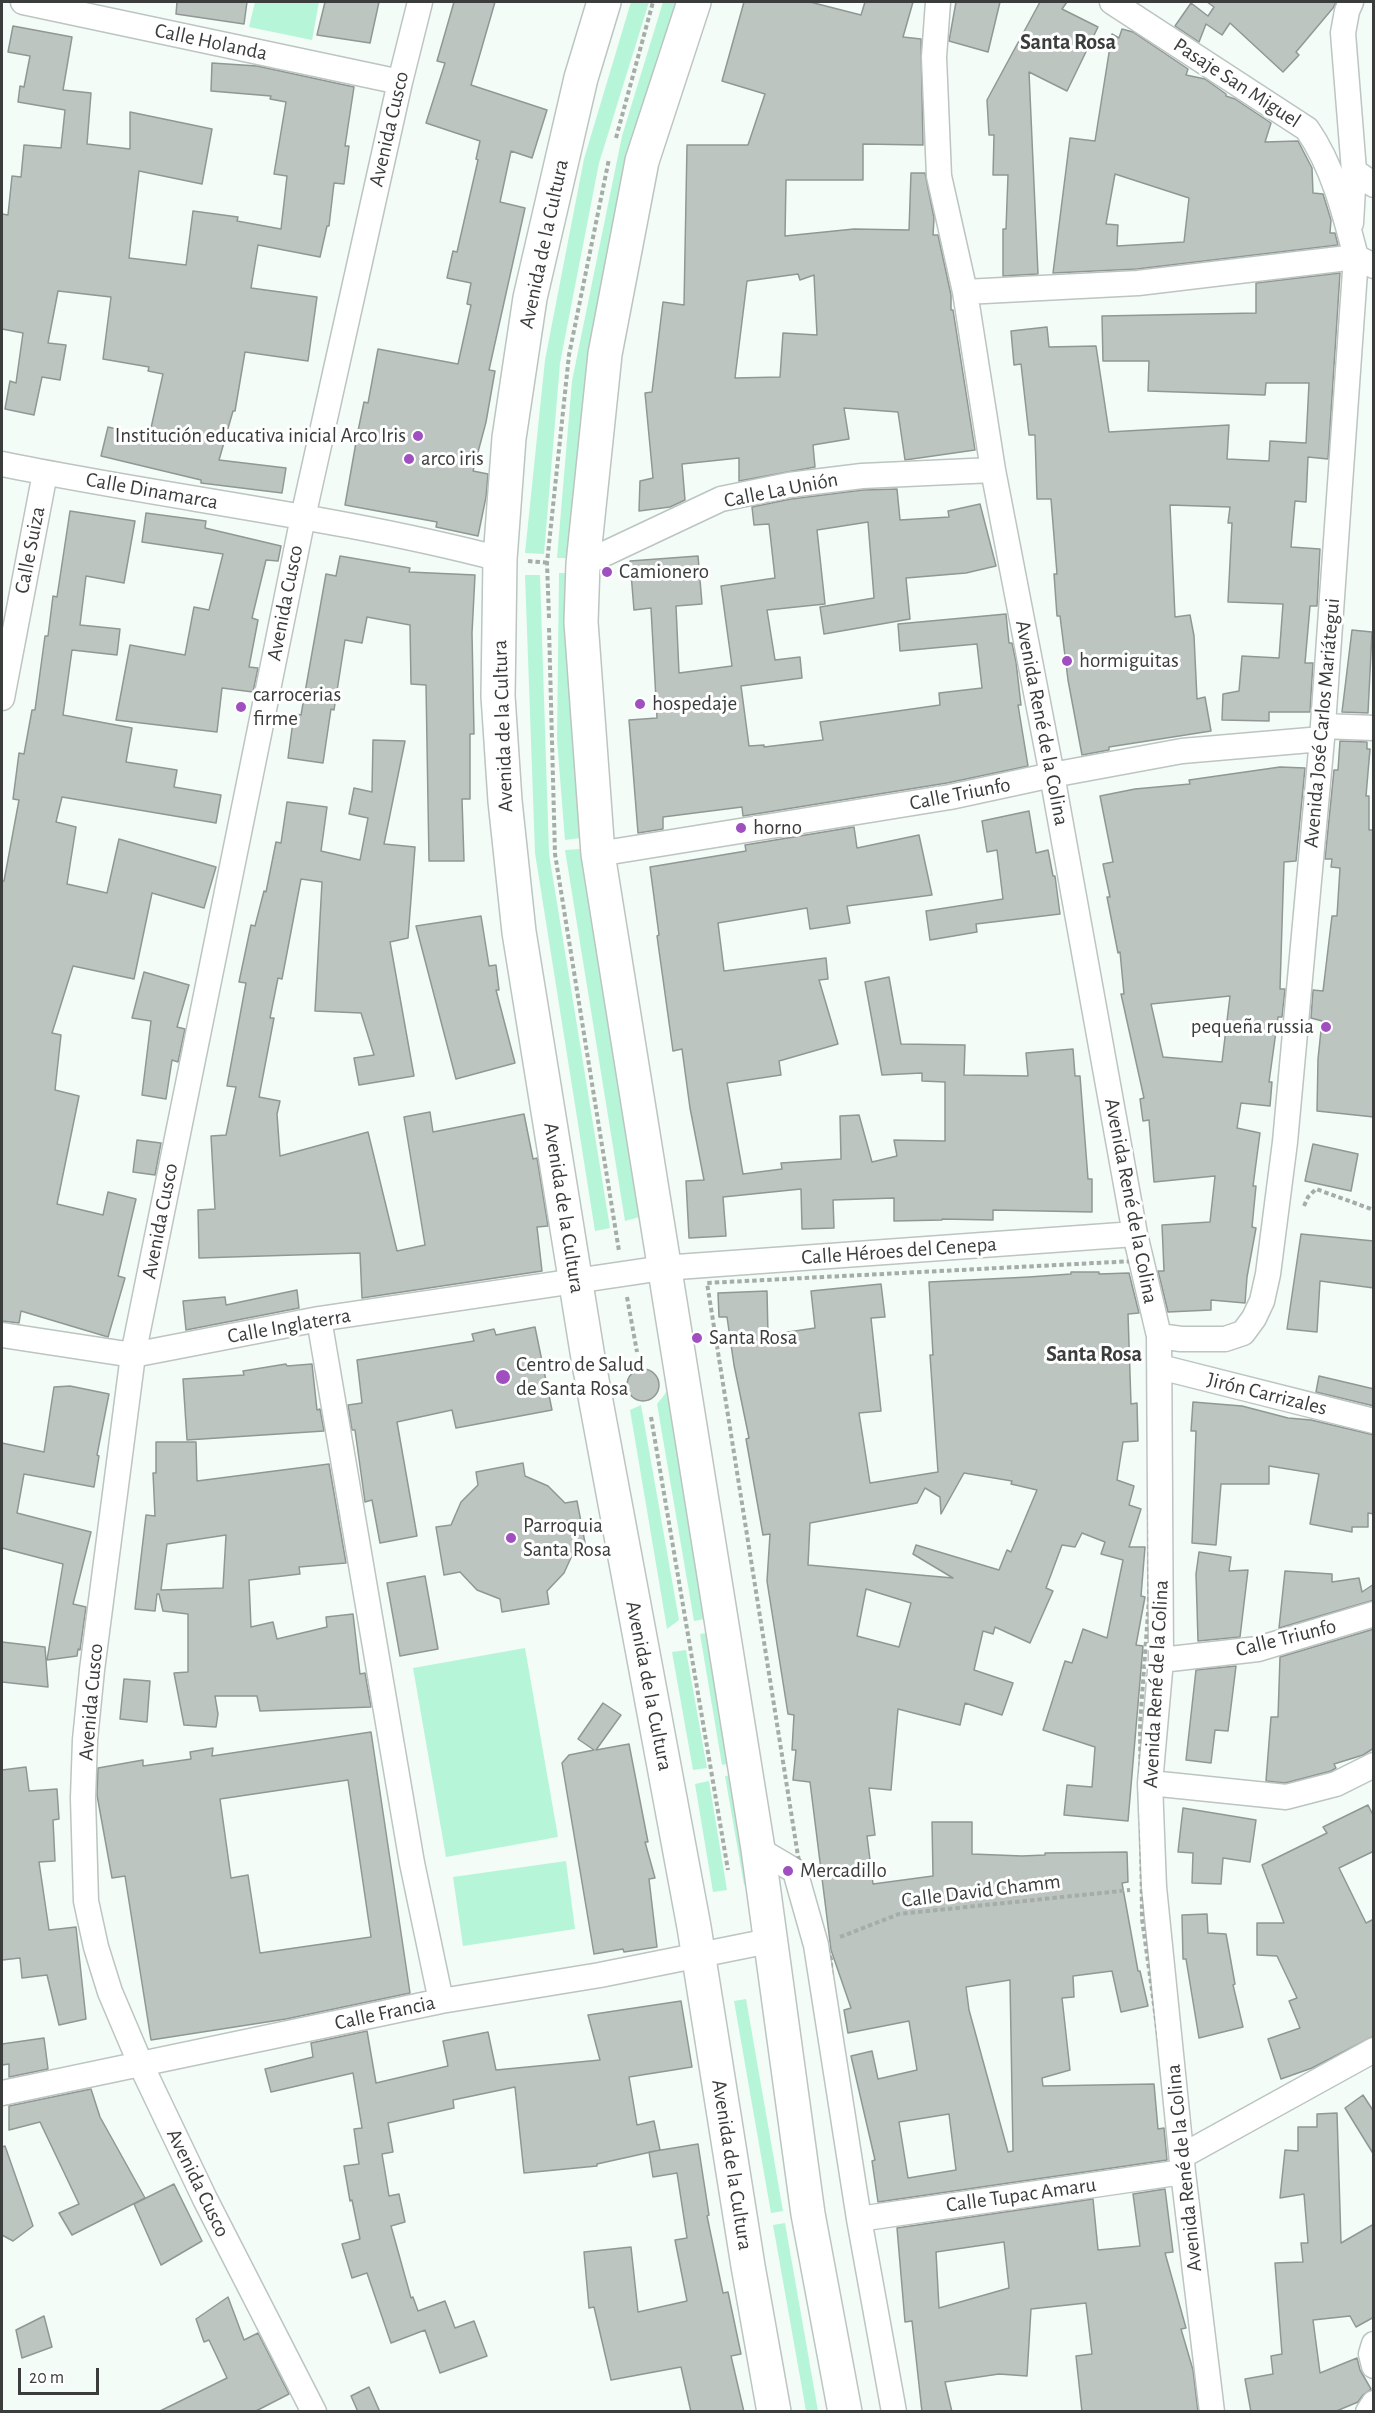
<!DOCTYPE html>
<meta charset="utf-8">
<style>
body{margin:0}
#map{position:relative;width:1375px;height:2413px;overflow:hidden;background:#f3fcf7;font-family:"Alegreya Sans",sans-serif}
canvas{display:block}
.frame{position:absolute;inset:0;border:3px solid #3a3d3b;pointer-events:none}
.scale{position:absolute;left:18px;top:2368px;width:81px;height:27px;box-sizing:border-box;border:3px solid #3a3d3b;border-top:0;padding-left:8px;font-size:18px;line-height:21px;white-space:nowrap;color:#3a3d3b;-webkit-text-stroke:4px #fff;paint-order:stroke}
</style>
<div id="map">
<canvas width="1375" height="2413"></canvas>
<div class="frame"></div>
<div class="scale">20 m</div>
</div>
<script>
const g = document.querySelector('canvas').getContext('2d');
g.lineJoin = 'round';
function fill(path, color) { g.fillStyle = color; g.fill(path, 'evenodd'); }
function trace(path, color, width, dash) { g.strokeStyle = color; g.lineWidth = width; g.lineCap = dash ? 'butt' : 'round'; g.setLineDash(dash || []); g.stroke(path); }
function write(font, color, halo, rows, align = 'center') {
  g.font = font + ' "Alegreya Sans",sans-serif'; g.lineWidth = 6; g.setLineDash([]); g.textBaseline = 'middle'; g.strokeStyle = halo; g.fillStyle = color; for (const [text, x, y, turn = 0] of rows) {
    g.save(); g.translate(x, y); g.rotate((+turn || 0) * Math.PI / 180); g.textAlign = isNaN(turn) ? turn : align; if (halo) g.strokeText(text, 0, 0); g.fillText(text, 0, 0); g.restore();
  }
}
fill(new Path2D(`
 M255,2H319L312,40L249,27Z
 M631,2H649L599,163L560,363L544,554L525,553L545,360L584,159Z
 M663,2H681L573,558H557L572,381L622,136Z
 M559,573H573V740L580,838L565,840L557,740Z
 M525,575H540L549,854L610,1228L595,1231L535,853Z
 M581,849L640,1217L625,1221L565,850Z
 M669,1389L710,1618L694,1621L657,1404Z
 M641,1405L679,1620L667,1629L630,1410Z
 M714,1632L737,1762L722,1765L700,1634Z
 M525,1648L558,1837L446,1857L413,1668Z
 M686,1650L707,1768L693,1770L672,1652Z
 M740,1774L758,1883L744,1885L725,1776Z
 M709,1781L727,1890L713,1892L695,1784Z
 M566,1861L575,1929L463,1946L453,1877Z
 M746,1999L783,2211L771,2213L734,2001Z
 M785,2223L818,2411H806L773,2225Z`), '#b7f5d9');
const building = new Path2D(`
 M177,2H247L244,24L176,14Z
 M325,2H379L370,43L317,35Z
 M454,2H495L471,85L547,110L532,158L511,151L500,202L525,208L489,370L495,371L486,422L473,471L488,474L486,497L478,536L436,527L437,522L345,505L358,431L364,402L368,403L378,349L458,364L471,305L467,304L471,283L447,278L453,251L457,252L478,160L476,159L480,141L426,123L445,63L437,61Z
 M744,2H810L861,15L865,2H913L903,37L921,39L923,145L863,144V180H786L785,236L854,229L909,230L911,173H925L934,218L933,235H938L951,295V310H953L975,450L905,460L898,412L844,408L849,439L813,445L815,467L739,481V458L682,464L685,500L670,507L639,511L640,481L653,478L645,393L652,392L663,302L684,305L687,145H748L765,94L722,81ZM798,274L800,280L814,275L817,335L783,333L780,377L735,378L747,281Z
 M956,2H1000L988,52L949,41Z
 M1040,2H1067L1062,9L1098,27L1067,91L1029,72L1038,274L1003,276V229H1006L1008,175H993L994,135H989L987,100Z
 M1207,2H1336L1333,8L1296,52L1299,55L1283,72L1230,23L1222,35L1206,24L1199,42L1175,26L1191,3L1208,16L1214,7Z
 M13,26L72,37L63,90L91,93L87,144L130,149V112L212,129L202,184L139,171L129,258L186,265L193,211L238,217L237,221L281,229L287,176L274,174L286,102L270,99L271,96L211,91L212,63L257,66L354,87L345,146H349L344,184L334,183L329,226H327L320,257L258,245L251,288L317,297L308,361L245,352L235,411H233L219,460L286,468L282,493L201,483V480L101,456L108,427L149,437L163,374L148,371L149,367L103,359L111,297L58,291L48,343L66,345L60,380L42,377L34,415L5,409L10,381L16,383L23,333L2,329V214L8,215L12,176L21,177L24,145L61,148L65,110L18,102L20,86L24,87L30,56L8,52Z
 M1122,29L1133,32L1188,69L1186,75L1205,79L1226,94V96L1235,99L1271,123L1265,142L1298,141L1312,168L1313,193L1323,194L1331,220L1330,233H1335L1338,245L1137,269L1053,273L1070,138L1095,141L1112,34L1119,38ZM1115,174L1189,198L1184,242L1117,246L1118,225L1106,224Z
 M1340,273L1328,459L1308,457L1306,502L1295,501L1291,547L1320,549L1317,606H1310L1305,663H1313L1310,712H1269V721L1222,720L1223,694L1239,691L1242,656L1279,658L1283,604L1228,602L1232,523H1228L1230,507L1170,505L1175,617L1190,615L1194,636L1197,699L1205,697L1211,731L1109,747V750L1082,755L1068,680L1060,616H1057L1054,574H1057L1051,499H1037L1035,435H1029L1021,364L1014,365L1011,331L1047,327L1049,347L1096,346L1109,432L1229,425L1227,459L1269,461L1270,441L1306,443L1309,383H1266L1265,395L1148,391L1149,361H1103L1102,316L1256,313V283Z
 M897,489L900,520L949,517L948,511L980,504L996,566L966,573L906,578L910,619L824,634L820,607L874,598L868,522L817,530L825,604L767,610L775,660L800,657L802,678L741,686L749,746L764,745V747L823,740L820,722L940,705L939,693L982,688L977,644L900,651L898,624L1006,614L1009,643H1012L1016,662L1021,705H1018L1028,766L947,783L743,816L742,807L663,817V829L638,833L629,720L657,718L651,608L634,610L630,561L698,556L702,604L676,606L679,673L732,666L721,586L775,578L769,524L754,525L752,507L791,499L863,490Z
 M70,511L135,521L124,583L86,576L80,625L120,629L117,655L72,650L63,715L132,728L126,762L177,770L174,787L221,795L216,823L62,797L56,822L76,827L67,884L107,893L119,839L216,867L204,908L152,893L134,979L73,966L52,1033L61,1035L55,1090L79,1096L57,1204L103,1215L108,1192L136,1199L118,1276L125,1278L108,1337L21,1311L19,1323L2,1321V881H4L19,800L13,799L19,753L24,754L32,710H35L45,636H48L53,596L57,597Z
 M146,513L206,521L205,528L281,546L278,561L266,560L252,618L258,620L249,667L258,668L253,692L222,688L217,732L116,720L130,645L185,655L194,607L209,610L223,554L142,542Z
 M340,556L410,568L409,572L475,575L472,633L474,734H470V799H462L464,861H429L426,685L411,684L410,625L367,617L362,643L345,640L334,710L331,709L323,763L288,758L294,714L301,715L326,574L336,576Z
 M1352,630L1372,632L1368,713L1342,712Z
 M373,740L405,741L384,844L415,847L408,938L390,942L414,1076L359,1085L354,1058L374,1055L361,1013L315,1011L322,882L301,879L282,979L278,978L270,1018H274L259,1097L280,1101L277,1114L280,1156L368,1132L397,1251L425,1245L404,1117L430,1112L433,1132L524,1114L533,1159L537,1158L548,1226L537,1227L542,1271L362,1298L360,1253L199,1258L198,1210L215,1209L211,1136L226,1135L236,1087L227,1086L246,983L239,982L251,925L255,926L264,891L266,892L276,842L281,843L287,802L327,807L321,851L360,860L368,818L349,814L354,788L372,792Z
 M1340,741L1367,742V749H1370L1366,796H1369V830H1374V1117L1317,1111L1318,1059L1322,1021L1311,1018L1313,990L1323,991L1332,916H1337L1340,868L1331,867L1332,859H1325L1334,770H1338Z
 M1280,767L1305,768L1296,861L1284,862L1280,989H1285L1282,1017H1278L1269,1082H1272L1270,1106L1241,1103L1237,1128L1260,1133L1253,1186H1256L1252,1227L1256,1228L1247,1277L1245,1303L1211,1300V1310L1168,1312L1158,1271H1164L1162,1225L1210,1222L1215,1176L1154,1182L1149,1120L1143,1121L1140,1099L1144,1098L1121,994H1124L1120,952L1118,953L1107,897H1110L1103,864L1113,862L1100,796L1135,789L1190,784L1189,780ZM1230,996L1222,1062L1163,1057L1151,1004Z
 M1029,811L1036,853L1048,850L1053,876H1055L1060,914L976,924L977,932L930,940L926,911L1003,899L997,850L987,852L982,821Z
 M854,827L857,848L919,835L932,895L847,906L850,923L810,929L807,908L718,923L724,971L826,958L828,979L819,980L838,1044L779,1061L781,1075L727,1083L743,1174L782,1169L781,1163L841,1159L840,1116L859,1115L872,1162L897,1156L894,1140L945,1141V1082L922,1081V1073L882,1075L865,982L889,977L901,1044L965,1045L964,1075L1028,1076L1026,1053L1073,1049L1075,1076H1080L1088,1179H1092V1212L993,1210V1220L942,1219V1220L894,1221V1198L833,1200L834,1228L802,1229L801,1189L723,1197L726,1236L689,1238L686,1181L704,1180L690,1108L682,1049L673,1051L657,936L659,935L650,867L746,851L745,845Z
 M481,916L489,966L496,965L499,990H496L515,1063L456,1079L416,926Z
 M144,972L189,985L177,1027L185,1029L178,1062L172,1060L166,1099L142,1095L151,1021L132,1018Z
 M137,1140L161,1143L155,1175L133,1172Z
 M1313,1144L1358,1154L1351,1191L1305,1181Z
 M1301,1234L1374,1241V1288L1320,1281L1317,1332L1287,1329Z
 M1071,1272H1099V1274L1129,1273L1139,1313L1128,1314L1131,1404L1137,1403L1138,1441L1123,1442L1117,1480L1134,1486L1129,1505L1141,1509L1129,1547H1145L1141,1596L1145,1597L1136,1645L1143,1646L1128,1821L1064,1815L1067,1785L1092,1787L1095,1747L1043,1730L1065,1661L1072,1663L1083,1629L1107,1638L1123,1560L1101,1554L1105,1542L1082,1533L1075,1547L1062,1545L1046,1588L1053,1591L1030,1643L995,1627L993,1634L983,1631L974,1670L1013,1683L1002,1715L965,1703L960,1725L898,1709L891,1790L869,1788L875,1835L867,1836L873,1884L933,1876L932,1822H972V1854L1022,1856L1045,1855V1853L1127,1852L1128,1882L1122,1883L1138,1971H1140L1148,2006L1121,2012L1112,1971L1073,1976L1074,1997L1062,1998L1070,2070L1042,2078L1043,2086L1154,2084L1158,2129L1164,2128L1167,2160L878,2202L872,2161L875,2160L851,2056L872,2051L878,2079L917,2070L909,2021L848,2033L844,2010L851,2008L831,1950L810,1782L793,1780L796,1750H792L794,1715L788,1714L767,1581L770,1534L763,1535L746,1439L749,1438L734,1365L727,1317H719L718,1293L767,1291L768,1335L815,1328L811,1291L881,1284L885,1317L871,1318L881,1411L859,1413L870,1483L938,1472L930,1355H933L929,1282L1029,1277L1071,1274ZM964,1473L1012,1481L1011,1484L1037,1490L1011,1552L1007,1550L999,1570L916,1545L913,1554L953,1578L808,1565L810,1523L917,1503L925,1488L940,1497L941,1514ZM866,1589L911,1603L899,1647L857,1636ZM1010,1980L1013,2151L1008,2152L969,2010L966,1987ZM949,2114L956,2170L908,2178L899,2122Z
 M297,1290L299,1308L186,1330L183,1301L225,1297L226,1305Z
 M535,1327L552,1410L456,1428L452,1410L397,1422L417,1536L380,1543L372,1500L365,1502L355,1430H352L348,1405L362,1403L357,1360L474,1341L472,1334L494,1329L496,1335Z
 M286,1364L287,1366L312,1364L317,1410L320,1409L324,1431L187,1440L183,1379L244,1375L243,1371Z
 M627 1385a16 16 0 1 1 32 0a16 16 0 1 1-32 0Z
 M1319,1376L1374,1389V1406L1316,1392Z
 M70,1386L109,1394L97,1455L99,1456L94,1487L24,1474L17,1513L91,1532L73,1604L86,1607L80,1650L78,1649L77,1656L47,1660L63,1564L2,1548V1443L44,1452L54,1387Z
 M1193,1402L1242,1406L1288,1418L1311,1420L1374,1435V1514L1368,1513V1527H1352V1532L1310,1524L1319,1474L1269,1466V1484H1221L1216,1545L1192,1543L1196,1431H1191Z
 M156,1442H196L197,1481L329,1464L346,1563L299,1567L300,1574L249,1580L251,1627L273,1622L277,1639L327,1627L326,1617L353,1614L360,1674L365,1673L371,1707L260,1711L257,1696H215L218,1714L216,1727L184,1725L174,1673L188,1672V1614L163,1611L159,1594H157L155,1611L135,1609L146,1515L155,1516L153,1473H156ZM226,1535L223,1588L161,1590L167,1544Z
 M523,1463L525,1476L548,1486L565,1503L577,1501L586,1548L574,1551L564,1573L547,1591L549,1604L502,1612L500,1599L477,1590L460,1572L444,1575L436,1527L451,1525L461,1502L478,1485L476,1472Z
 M1199,1552L1231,1557L1229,1571L1248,1570L1240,1637L1198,1641L1196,1574Z
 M1285,1571L1332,1574V1582L1359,1578L1362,1592L1374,1584V1600L1279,1628Z
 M425,1576L438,1649L400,1656L387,1583Z
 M1374,1629V1748L1363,1755L1334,1764L1336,1768L1331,1771L1285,1783L1266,1781L1271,1717H1278L1280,1657Z
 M2,1642L45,1647L48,1687L2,1682Z
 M1236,1666L1228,1731L1215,1730L1211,1763L1186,1760L1196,1670Z
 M124,1679L150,1681L147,1722L120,1719Z
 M603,1703L621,1715L596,1750L629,1744L648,1842H645L655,1878L649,1879L657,1947L624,1952L623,1949L594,1954L562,1763L569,1755L594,1750L578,1739Z
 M371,1732L410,1993L286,2019L151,2040L125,1876L112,1878L97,1795L98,1768L143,1760V1766L191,1759L190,1752L213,1748L212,1756ZM348,1780L371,1937L260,1953L248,1875L231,1878L220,1799Z
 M26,1767L29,1791L57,1789L59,1819L53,1820L55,1861L39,1862L49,1930L76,1927L86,2019L59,2025L47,1975L22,1978L20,1958L2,1960V1770Z
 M1368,1805L1374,1817V1851L1339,1868L1366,1923L1374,1919V2036L1312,2068L1281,2079L1268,2039L1300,2028L1289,2001L1297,1998L1277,1956L1257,1955V1923H1284L1262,1865L1327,1833L1323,1827Z
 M1183,1808L1256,1820L1250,1862L1223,1858L1221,1884L1192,1883L1193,1853L1178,1852Z
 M1207,1914L1208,1933L1226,1934L1235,1984L1233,1985L1243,2027L1199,2038L1186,1959H1183L1182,1915Z
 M681,2001L692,2067L629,2077L637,2125L654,2121L660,2150L597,2164V2166L524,2173L515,2087L453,2100L454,2108L388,2123L393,2152L382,2154L389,2196L399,2194L405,2222L391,2226L411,2298L413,2297L418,2311L445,2301L455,2328L474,2321L487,2356L440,2373L425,2330L391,2343L367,2273L352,2278L342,2244L360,2239L352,2200L350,2201L344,2166L359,2164L354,2129L362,2128L353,2073L271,2092L265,2069L313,2057L311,2043L367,2031L376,2083L448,2066L443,2041L488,2032L496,2070L600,2060L588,2015Z
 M44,2038L48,2069L9,2077V2064L2,2065V2044Z
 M91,2089L100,2117L145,2198L72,2235L59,2213L79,2204L40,2122L9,2130V2106Z
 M1363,2095L1374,2112V2155L1345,2108Z
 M1337,2113L1341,2243L1374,2224V2317L1356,2327L1350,2316L1313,2320L1320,2373L1357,2358L1360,2370L1371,2389L1363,2395L1358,2402L1334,2412H1251L1245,2379L1273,2374L1271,2356L1282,2354L1275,2263L1303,2262L1301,2243H1308L1304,2194L1280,2198L1285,2150L1298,2151V2127H1317V2114Z
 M698,2144L709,2215L707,2216L723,2293L728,2292L741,2354L731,2356L744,2412H691L681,2367L611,2380L594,2307L589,2308L584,2252L631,2247L638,2312L687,2301L675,2240L687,2238L677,2173L653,2177L649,2152Z
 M5,2146L33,2226L13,2241L2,2235V2147Z
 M174,2184L202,2241L161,2265L134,2204Z
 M1165,2189L1173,2252L1165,2253L1186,2328L1181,2329L1193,2370L1198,2412H1082L1076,2356L1092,2354L1086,2303L1031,2309L1027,2376L999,2374L945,2382L952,2412H922L912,2321L905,2322L897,2228L1093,2199L1098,2250L1140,2246L1133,2194ZM1004,2242L1009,2288L939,2308L936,2252Z
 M228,2297L244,2340L258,2333L289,2394L254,2412H158L227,2378L209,2340L204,2342L196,2319Z
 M44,2316L52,2347L22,2358L16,2330Z
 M369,2387L380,2412H358L351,2396Z`);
fill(building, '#bdc5c1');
trace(building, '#909894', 1.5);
const minor = new Path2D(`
 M23,2L400,82
 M938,2L934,57L939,176L965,292L993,470L1052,775L1135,1234L1159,1336L1161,1660L1150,1783L1154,1887L1183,2172L1212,2412
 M1112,2L1307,129C1333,166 1345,214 1356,257L1322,739L1285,1142L1268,1274L1262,1301L1254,1318L1243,1333L1225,1339H1181L1159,1336
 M1351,2L1347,11L1343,33L1354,171L1351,223
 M1354,171L1374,185
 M965,292L1138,283L1356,257L1374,266
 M2,464C167,498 336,516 500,559
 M583,564L721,499L789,485L862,476L993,470
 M2,698L45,473
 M1323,726L1374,728
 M598,854L950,797L1052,775L1182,751L1322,739
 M319,1319L412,1863L441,2001
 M2,1335L133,1355L319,1319L663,1268L1135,1234
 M1160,1367L1374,1421
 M1161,1660L1258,1649L1374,1614
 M1150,1783L1286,1797L1336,1784L1374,1765
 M758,1849L795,1871L816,1945L859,2219L894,2412
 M2,2093L441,2001L600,1975L769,1941
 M1182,2156L1374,2050
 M859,2219L1183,2172
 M1374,2344L1371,2354L1374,2366
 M314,2412L205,2199L141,2065L110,1992L96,1947L86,1901L83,1798L85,1740L92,1670L133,1355L303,517L400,82L420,2
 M1368,2412L1374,2403`);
const trunk = new Path2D(`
 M604,2L581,78L530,298L509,438L500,559L498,696L505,801L519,932L589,1364L694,1927L748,2266L774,2412
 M694,2L642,161L605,354L583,564L581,622L598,854L758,1849L808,2214L845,2412`);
trace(minor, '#bcc5c1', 27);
trace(trunk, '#bcc5c1', 36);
trace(new Path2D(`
 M616,138L653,2
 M528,561L550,563
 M549,618L547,563L569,355L609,159
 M549,628L555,854L619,1251
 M1304,1206L1308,1197L1316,1189L1374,1210
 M1135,1261L1148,1323L1151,1379L1149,1599L1140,1724L1142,1919L1177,2169L868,2217L846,2108L832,2012L831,1959L812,1912L798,1856L707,1283Z
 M627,1297L637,1352
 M651,1417L728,1870
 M840,1937L899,1914L1130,1890`), '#a6ada9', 4, [4.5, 3]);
trace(minor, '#fff', 24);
trace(trunk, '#fff', 33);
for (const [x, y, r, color] of [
 [418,436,6,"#9f4fbf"],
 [409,459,6,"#9f4fbf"],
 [607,572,6,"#9f4fbf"],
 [1067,661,6,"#9f4fbf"],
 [640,704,6,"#9f4fbf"],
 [241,707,6,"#9f4fbf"],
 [741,828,6,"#9f4fbf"],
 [1326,1027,6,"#9f4fbf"],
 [697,1338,6,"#9f4fbf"],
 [503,1377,8,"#9f4fbf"],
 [511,1538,6,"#9f4fbf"],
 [788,1871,6,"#9f4fbf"]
]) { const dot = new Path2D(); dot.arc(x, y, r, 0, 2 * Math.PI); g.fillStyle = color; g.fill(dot); trace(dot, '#fff', 2); }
write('21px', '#3a3d3b', '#fff', [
 ["Calle Holanda",211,42,12],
 ["Pasaje San Miguel",1237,83,33],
 ["Avenida Cusco",389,129,-77],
 ["Avenida de la Cultura",544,244,-78],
 ["Calle La Unión",781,490,-11],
 ["Calle Dinamarca",152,491,10],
 ["Calle Suiza",30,550,-79],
 ["Avenida Cusco",285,603,-79],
 ["Avenida René de la Colina",1042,723,79],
 ["Avenida José Carlos Mariátegui",1322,723,-85],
 ["Avenida de la Cultura",503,726,-92],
 ["Calle Triunfo",960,794,-11],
 ["Avenida René de la Colina",1131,1201,79],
 ["Avenida de la Cultura",564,1208,81],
 ["Avenida Cusco",160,1221,-79],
 ["Calle Héroes del Cenepa",899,1251,-4],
 ["Calle Inglaterra",289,1326,-10],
 ["Jirón Carrizales",1267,1394,14],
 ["Calle Triunfo",1286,1638,-14],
 ["Avenida René de la Colina",1156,1684,-87],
 ["Avenida de la Cultura",649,1686,79],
 ["Avenida Cusco",91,1702,-85],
 ["Calle David Chamm",981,1891,-7],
 ["Calle Francia",385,2013,-12],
 ["Avenida de la Cultura",732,2165,81],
 ["Avenida René de la Colina",1184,2168,-96],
 ["Avenida Cusco",198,2183,64],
 ["Calle Tupac Amaru",1021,2195,-8]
]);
write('21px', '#3a3d3b', '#fff', [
 ["Institución educativa inicial Arco Iris",406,436,"right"],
 ["arco iris",421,459],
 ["Camionero",619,572],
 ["hormiguitas",1079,661],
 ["carrocerias",253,695],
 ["firme",253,719],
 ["hospedaje",652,704],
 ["horno",753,828],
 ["pequeña russia",1314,1027,"right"],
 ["Santa Rosa",709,1338],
 ["Centro de Salud",516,1365],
 ["de Santa Rosa",516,1389],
 ["Parroquia",523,1526],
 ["Santa Rosa",523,1550],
 ["Mercadillo",800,1871]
], 'left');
write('bold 22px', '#3a3d3b', '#fff', [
 ["Santa Rosa",1068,42],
 ["Santa Rosa",1094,1354]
]);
</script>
